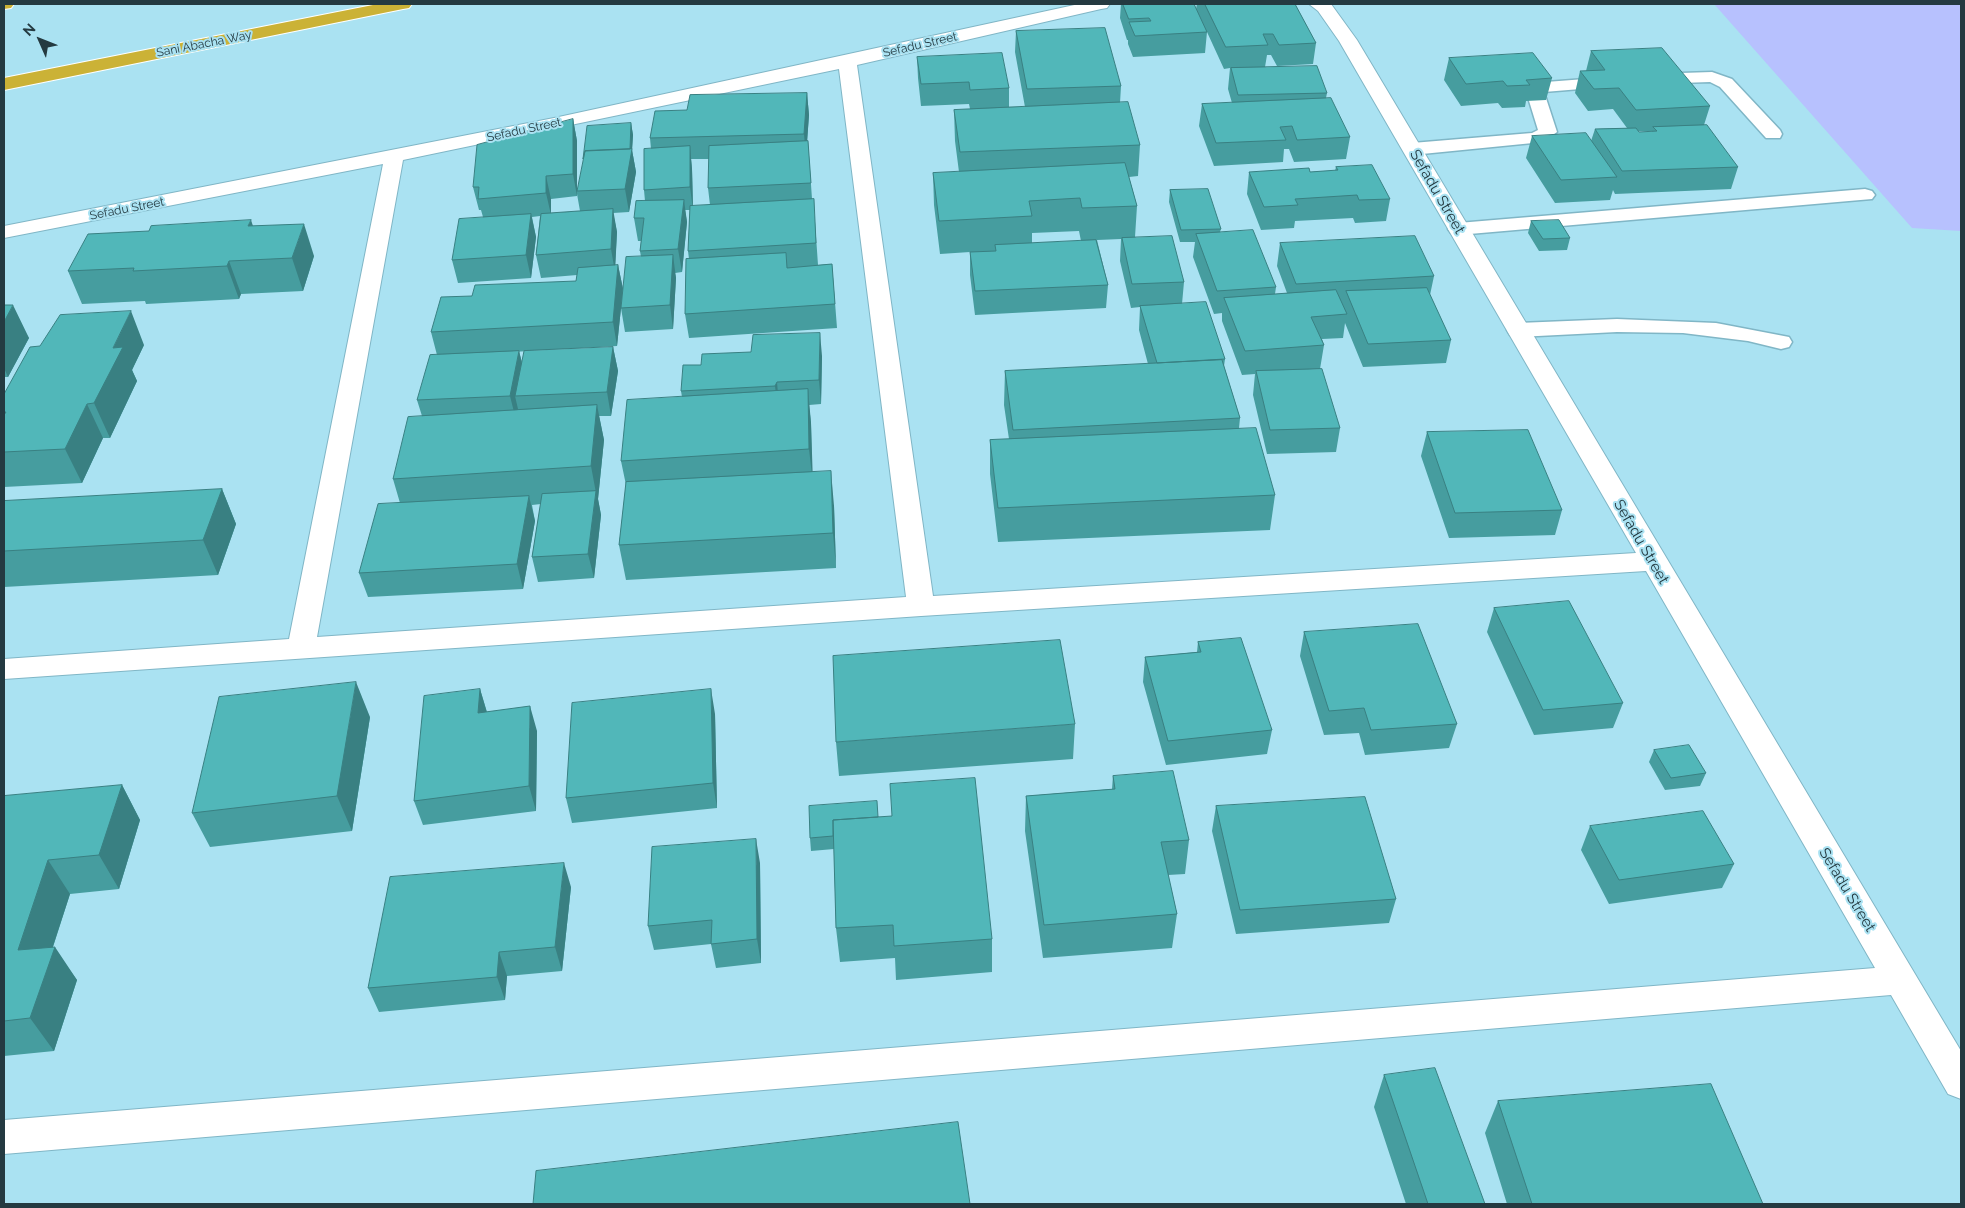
<!DOCTYPE html>
<style>
body{margin:0}
#map{position:relative;width:1965px;height:1208px;overflow:hidden;background:#aae2f2;font-family:Raleway,sans-serif}
canvas{display:block}
.frame{position:absolute;inset:0;border:5px solid #243a41;pointer-events:none}
.north{position:absolute;left:15px;top:15px;width:50px;height:50px;-webkit-text-stroke:4px #aae2f2;paint-order:stroke;rotate:314deg;font-size:14px;font-weight:700;line-height:20px;text-align:center;color:#243a41}
.north::after{content:'';display:block;margin:auto;width:18px;height:22px;background:#243a41;clip-path:polygon(50% 0,100% 100%,50% 72%,0 100%)}
</style>
<div id="map">
<canvas width="1965" height="1208"></canvas>
<div class="frame"></div>
<div class="north">N</div>
</div>
<script>
const g = document.querySelector('canvas').getContext('2d');
g.lineJoin = 'round';
function fill(path, color) { g.fillStyle = color; g.fill(path, 'evenodd'); }
function trace(path, color, width, dash) { g.strokeStyle = color; g.lineWidth = width; g.lineCap = dash ? 'butt' : 'round'; g.setLineDash(dash || []); g.stroke(path); }
function write(font, color, halo, rows, align = 'center') {
  g.font = font + ' Raleway,sans-serif'; g.lineWidth = 4; g.setLineDash([]); g.textBaseline = 'middle'; g.strokeStyle = halo; g.fillStyle = color; for (const [text, x, y, turn = 0] of rows) {
    g.save(); g.translate(x, y); g.rotate((+turn || 0) * Math.PI / 180); g.textAlign = isNaN(turn) ? turn : align; if (halo) g.strokeText(text, 0, 0); g.fillText(text, 0, 0); g.restore();
  }
}
fill(new Path2D(`
 M1714,4H1961V231L1912,228Z`), '#b7c1fe');
const lane = new Path2D(`
 M1712,72L1732,79L1780,130L1782,134L1780,138H1766L1720,87L1710,82L1650,84L1644,83L1641,79L1644,75L1650,74Z
 M1611,77L1617,78L1620,82L1617,86L1544,92L1557,132L1543,142L1412,155L1405,153L1403,149L1405,145L1412,143L1532,133L1538,130L1526,91L1533,83Z
 M1865,189L1872,191L1875,195L1872,199L1458,235L1451,233L1448,229L1451,225L1458,223Z
 M1617,319L1716,323L1789,337L1792,342L1789,347L1781,349L1748,341L1683,333L1617,332L1518,337L1510,335L1507,330L1510,325L1518,323Z`);
const street = new Path2D(`
 M1079,4H1110L1107,8L1101,9L857,65L933,596L1636,553L1339,41L1318,11L1309,4H1331L1357,40L1961,1051V1099L1948,1094L1891,995L4,1154V1120L1875,968L1646,571L921,616L4,679V659L289,639L383,164L4,238V226L554,118ZM839,69L906,597L317,637L403,160Z`);
const highway = new Path2D(`
 M4,4H14L11,8L4,9Z
 M378,4H412L409,8L403,9L4,90V78Z`);
trace(lane, '#80b6c6', 3);
trace(street, '#80b6c6', 2);
trace(highway, '#fff', 2);
fill(lane, '#fff');
fill(street, '#fff');
fill(highway, '#cbb236');
fill(new Path2D(`
 M1121,4H1194L1196,9L1197,4H1295L1316,43L1313,64L1277,66L1271,55H1267L1265,67L1327,93L1326,98L1350,137L1346,159L1294,162L1289,149H1284L1283,162L1214,166L1199,126L1202,104L1232,103L1228,89L1230,68L1224,69L1207,32L1205,53L1133,57L1128,44V40H1127L1120,18Z
 M1016,31L1121,86L1120,103L1140,145L1138,176L1129,177L1137,206L1135,237L1184,282L1182,304L1225,359L1224,366L1240,418L1239,428L1275,495L1270,530L998,542L990,474V440L1009,439L1004,405L1005,371L1148,364L1139,330L1140,307L1131,308L1120,261L1121,239L1097,240L1108,285L1106,308L975,315L970,275V252L940,254L934,205L933,173L959,172L955,141L954,110L970,109L969,104L921,106L918,78L917,57L1009,88V107H1025L1015,52ZM1079,231L1081,241L1032,243V233Z
 M1591,51L1710,106L1704,125L1738,167L1731,189L1615,194L1613,190L1610,200L1555,203L1526,158L1532,136L1591,141L1595,129L1627,128L1613,109L1588,111L1575,93L1580,71H1586ZM1638,131H1652V132H1639Z
 M1449,58L1552,78L1546,100L1526,101L1525,107L1502,108L1498,103L1461,106L1444,80Z
 M807,93L809,115L807,141H808L812,199L815,222L818,265L832,264L837,328L689,338L685,314L689,259L688,251L690,210H685L687,222L682,272L675,273L676,278L673,329L625,332L621,308L641,257L640,251L641,241H638L634,218L645,201L644,190L651,149L650,138L687,110ZM691,159H709L708,188L710,205L693,206L692,169Z
 M573,119L577,141V189L631,123L633,135L632,150L636,172L629,212L613,213L617,232L615,266L618,265L623,289L617,346L512,352L519,351L522,363L613,347L618,371L611,416H599L604,440L598,499L601,515L594,578L538,582L532,557L541,504L532,505L535,521L523,589L368,597L359,573L400,503L393,479L422,416L417,400L437,355L431,332L472,296L576,281L577,275L541,278L536,255L540,216L532,217L536,237L531,278L458,283L452,260L483,217L481,210H479L473,187ZM577,194L580,211L551,213V199L577,196Z
 M1336,167L1390,199L1386,221L1355,223L1353,218L1295,221L1294,228L1261,230L1247,194L1249,172H1310L1335,171Z
 M1170,190L1221,229L1220,232L1276,287L1275,294L1287,293L1277,266L1280,243L1434,276L1430,295L1451,340L1446,363L1363,367L1345,323L1343,338L1322,339L1324,345L1320,369L1309,370L1340,428L1336,452L1267,454L1253,395L1255,374L1242,375L1222,321V313L1214,314L1193,257L1195,242H1180L1169,202Z
 M1531,221L1570,238L1567,250L1539,251L1528,233Z
 M253,226L314,256L303,291L241,294L239,299L146,304L145,301L82,304L68,271Z
 M4,305L29,338L8,377H4Z
 M144,345L132,370L137,381L110,438H103L82,483L4,487V394Z
 M822,356L821,404L809,405L811,423L812,472L834,506L836,568L626,580L619,545L626,485L621,461L682,397L681,391L701,365Z
 M1427,432L1562,510L1555,535L1449,538L1421,456Z
 M222,489L236,524L218,575L4,587V501Z
 M1494,608L1623,703L1613,728L1534,735L1487,632Z
 M1304,632L1457,724L1449,748L1365,755L1359,733L1324,735L1300,656Z
 M1198,642L1272,730L1267,754L1166,765L1143,682L1145,657L1197,652Z
 M480,689L487,712L537,731L536,811L423,825L414,801Z
 M715,714L717,808L572,823L566,798Z
 M370,717L352,831L210,847L192,813Z
 M1075,724L1073,759L839,776L836,742Z
 M1654,750L1706,773L1700,786L1665,790L1649,762Z
 M1113,776L1189,840L1185,874L1168,875L1177,914L1172,948L1043,958L1025,831L1026,796L1112,789Z
 M122,785L140,820L119,889L70,894L53,947L77,980L54,1051L4,1056V796Z
 M1216,806L1396,899L1389,923L1236,934L1212,831Z
 M878,816L992,939V972L896,980L895,958L840,962L836,928L834,849L811,851L810,838Z
 M1590,826L1734,864L1722,888L1609,904L1581,850Z
 M760,863L761,963L716,968L711,944L654,950L648,926Z
 M571,887L562,971L507,976L505,1000L379,1012L368,988Z
 M1384,1075L1485,1204H1406L1374,1107Z
 M1498,1101L1763,1204H1507L1485,1133Z`), '#469d9f');
fill(new Path2D(`
 M807,93L809,115L806,157L804,134Z
 M573,119L577,141V196L573,174Z
 M631,123L633,135L632,150L636,172L629,212L625,189L630,156Z
 M690,146L692,169L693,210L690,187Z
 M546,176L551,199V215L546,193Z
 M684,200L687,222L682,272L678,249Z
 M613,209L617,232L615,272L611,249Z
 M531,214L536,237L531,278L526,255Z
 M251,220L262,253L248,226Z
 M304,224L314,256L303,291L292,258Z
 M673,255L676,278L673,329L670,305Z
 M229,261L241,294L239,299L227,266Z
 M618,265L623,289L617,346L613,322Z
 M13,305L29,338L8,377L4,368V322Z
 M131,311L144,345L132,370L137,381L110,438L94,403L113,348Z
 M820,333L822,356L821,404L819,380Z
 M613,347L618,371L611,416L607,392Z
 M519,351L525,375L515,396L518,409L516,420L510,396Z
 M777,382L779,406L778,410L775,386Z
 M808,389L811,423L813,484L809,449Z
 M87,404L103,438L82,483L65,449Z
 M597,405L604,440L598,499L601,515L594,578L588,554L596,493L591,466Z
 M831,471L834,506L836,568L833,533Z
 M222,489L236,524L218,575L203,540Z
 M529,496L535,521L523,589L517,564Z
 M356,682L370,717L352,831L337,796Z
 M480,689L487,713H478Z
 M711,689L715,714L717,808L713,783Z
 M530,706L537,731L536,811L529,786Z
 M122,785L140,820L119,889L99,855Z
 M756,839L760,863L761,963L757,939Z
 M48,860L70,894L41,983L18,950Z
 M564,863L571,887L562,971L555,947Z
 M55,947L77,980L54,1051L30,1018Z
 M499,952L507,976L505,1000L497,977Z`), '#398082');
const building = new Path2D(`
 M1123,4H1194L1207,32L1135,36L1129,22L1151,21L1149,18L1129,19Z
 M1205,4H1295L1316,43L1279,45L1273,34H1263L1268,45L1226,47Z
 M1105,28L1121,86L1027,89L1016,31Z
 M1662,48L1710,106L1636,110L1619,88L1594,89L1580,71L1605,70L1591,51Z
 M1002,53L1009,88L970,90L969,82L921,84L917,57Z
 M1533,53L1552,78L1526,80L1530,85L1507,86L1503,81L1466,84L1449,58Z
 M1317,66L1327,93L1238,95L1231,68Z
 M807,93L804,134L650,138L655,111L687,110L690,95Z
 M1331,98L1350,137L1297,140L1292,126L1280,127L1286,140L1216,143L1202,104Z
 M1128,102L1140,145L960,152L954,110Z
 M573,119V174L546,176V193L478,199L479,187H473L477,145Z
 M631,123L630,149L585,151L583,159L587,126Z
 M1707,125L1738,167L1622,171L1595,129L1636,128L1639,132L1657,131L1653,127Z
 M1586,133L1617,177L1561,180L1532,136Z
 M808,141L811,183L708,188L709,146Z
 M690,146V187L644,190V149Z
 M632,149L625,189L577,191L585,151Z
 M1125,163L1137,206L1082,208L1080,198L1029,201L1032,216L939,221L933,173Z
 M1372,165L1390,199L1359,200L1357,195L1295,199L1298,205L1264,207L1249,172L1309,168L1310,172L1338,170L1336,167Z
 M1208,189L1221,229L1181,230L1170,190Z
 M814,199L816,243L688,251L690,206Z
 M684,200L678,249L640,251L644,218H634L636,201Z
 M613,209L611,249L536,255L541,214Z
 M531,214L526,255L452,260L459,219Z
 M251,220L248,226L304,224L292,258L229,261L227,266L133,271L134,268L68,271L88,234L149,231L151,226Z
 M1559,220L1570,238L1543,239L1531,221Z
 M1253,230L1276,287L1217,291L1196,234Z
 M1172,236L1184,282L1132,284L1122,238Z
 M1415,236L1434,276L1296,284L1280,243Z
 M1096,240L1108,285L975,291L970,252L996,251L995,245Z
 M786,253L787,268L832,264L835,304L685,314L686,259Z
 M673,255L670,305L621,308L626,257Z
 M618,265L613,322L431,332L441,297L472,296L475,285L576,281L578,268Z
 M1427,288L1451,340L1368,344L1346,291Z
 M1336,290L1347,314L1311,317L1324,345L1245,351L1224,298Z
 M1206,302L1225,359L1157,363L1140,306Z
 M4,305H13L4,322Z
 M131,311L113,348L123,347L94,403L87,404L65,449L4,452V415L6,412H4V394L30,347L40,346L60,315Z
 M820,333L819,380L777,382L775,386L681,391L683,365H701L702,354L751,352L753,335Z
 M613,347L607,392L515,396L524,351Z
 M519,351L510,396L417,400L430,355Z
 M1222,360L1240,418L1013,430L1005,371Z
 M1322,369L1340,428L1270,430L1256,371Z
 M808,389L809,449L621,461L627,400Z
 M597,405L591,466L393,479L408,417Z
 M1256,428L1275,495L998,508L990,440Z
 M1528,430L1562,510L1455,513L1427,432Z
 M831,471L833,533L619,545L626,482Z
 M222,489L203,540L4,551V501Z
 M596,491L588,554L532,557L542,494Z
 M529,496L517,564L359,573L378,504Z
 M1569,601L1623,703L1543,710L1494,608Z
 M1418,624L1457,724L1371,730L1364,708L1329,711L1304,632Z
 M1241,638L1272,730L1168,741L1145,657L1201,652L1198,642Z
 M1060,640L1075,724L836,742L833,656Z
 M356,682L337,796L192,813L219,697Z
 M480,689L478,713L530,706L529,786L414,801L424,696Z
 M711,689L713,783L566,798L572,703Z
 M1689,745L1706,773L1671,778L1654,750Z
 M1173,771L1189,840L1161,842L1177,914L1044,925L1026,796L1115,789L1113,776Z
 M975,778L992,939L894,946L893,925L836,928L833,820L892,816L890,784Z
 M122,785L99,855L48,860L18,950L55,947L30,1018L4,1021V796Z
 M1365,797L1396,899L1240,910L1216,806Z
 M877,801L878,817L833,820V836L810,838L809,806Z
 M1703,811L1734,864L1619,880L1590,826Z
 M756,839L757,939L711,944L712,920L648,926L652,847Z
 M564,863L555,947L499,952L497,977L368,988L390,877Z
 M1435,1068L1485,1204H1428L1384,1075Z
 M1711,1084L1763,1204H1532L1498,1101Z
 M958,1122L970,1204H533L536,1171Z`);
fill(building, '#51b7b9');
trace(building, '#398082', 1);
write('12px', '#243a41', '#aae2f2', [
 ["Sani Abacha Way",204,44,-11],
 ["Sefadu Street",920,45,-13],
 ["Sefadu Street",524,130,-12],
 ["Sefadu Street",127,209,-11]
]);
write('15px', '#243a41', '#aae2f2', [
 ["Sefadu Street",1437,192,60],
 ["Sefadu Street",1641,542,60],
 ["Sefadu Street",1847,890,59]
]);
</script>
